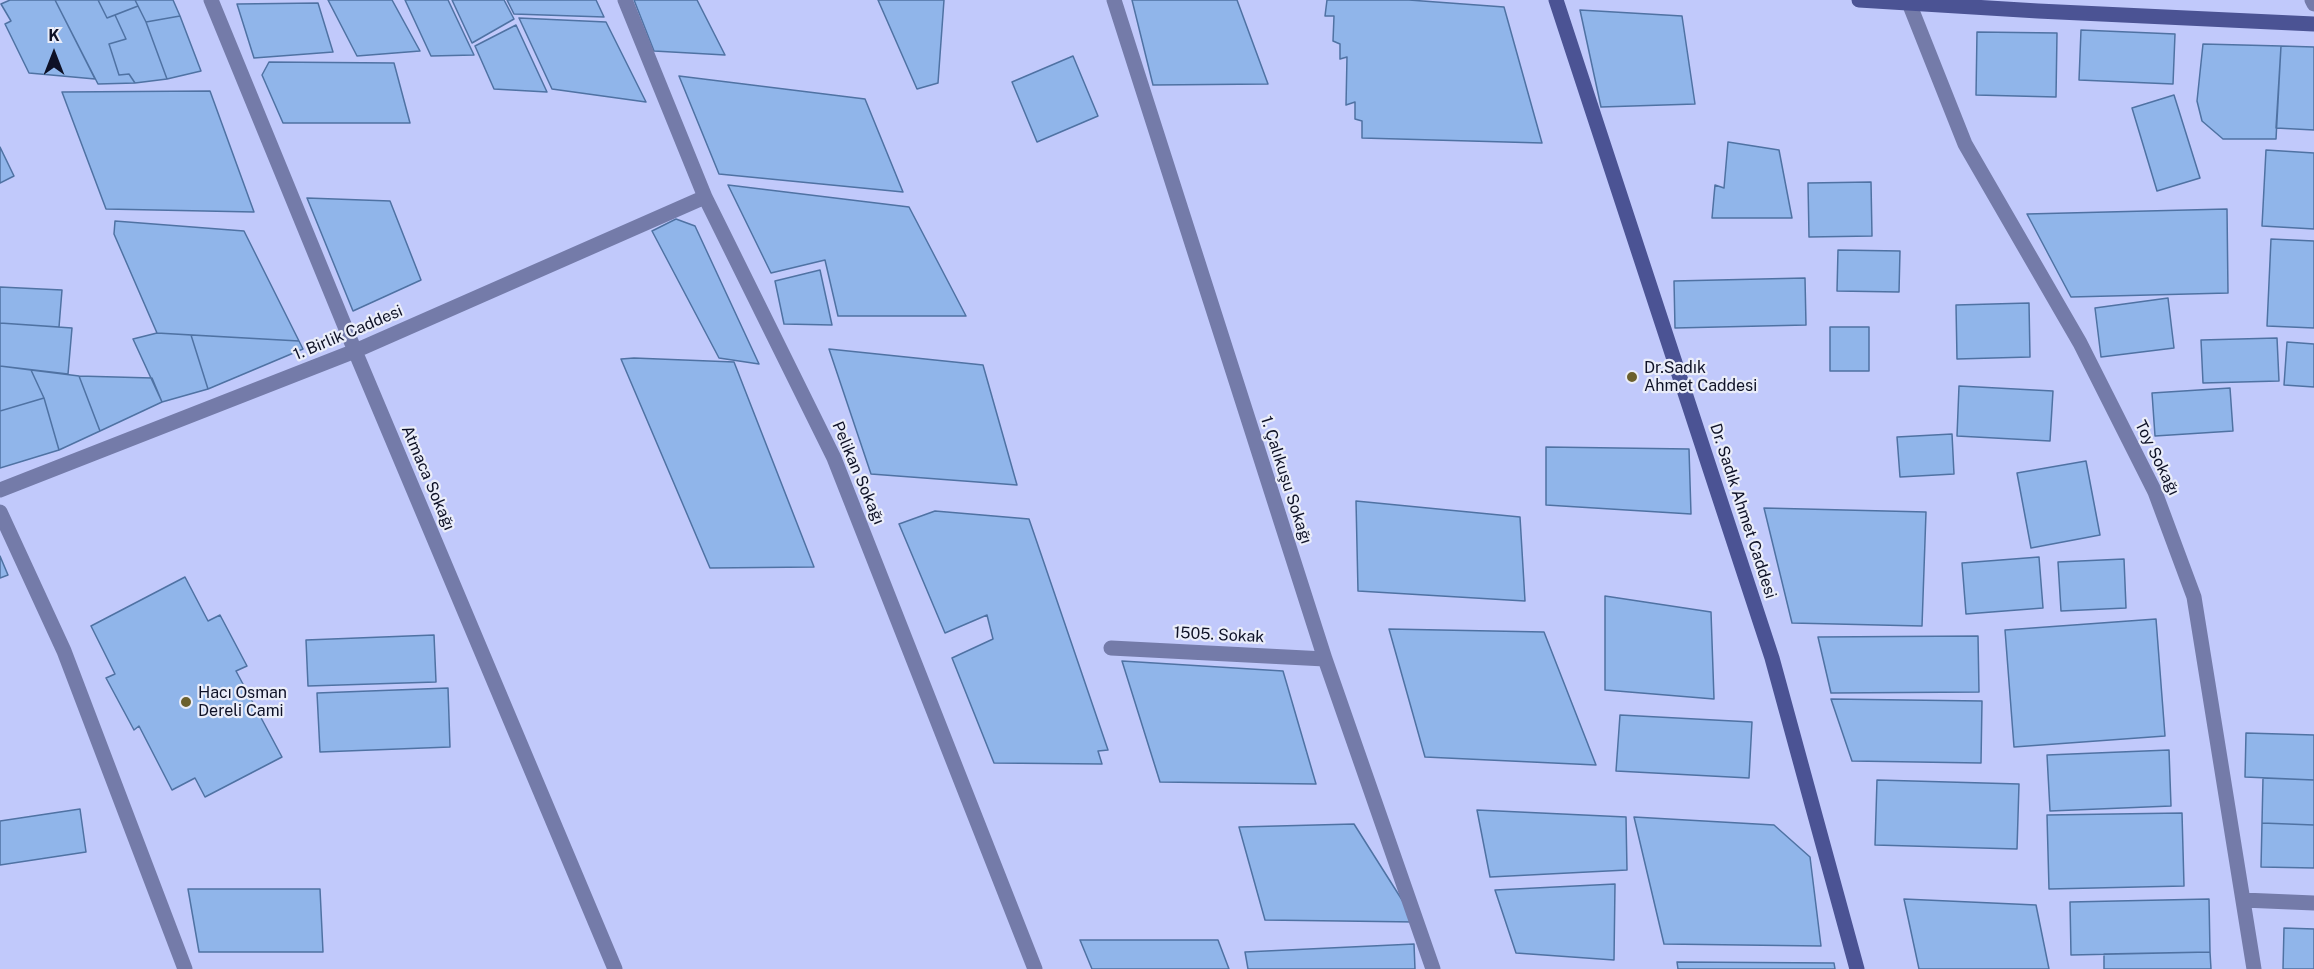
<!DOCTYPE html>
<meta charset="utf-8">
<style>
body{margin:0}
#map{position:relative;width:2314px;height:969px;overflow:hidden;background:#c1c9fb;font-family:"Public Sans",sans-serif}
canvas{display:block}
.north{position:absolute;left:24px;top:24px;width:60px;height:60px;-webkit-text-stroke:4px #eaedf9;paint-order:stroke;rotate:0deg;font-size:16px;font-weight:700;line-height:24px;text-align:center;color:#0e1126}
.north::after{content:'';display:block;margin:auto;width:21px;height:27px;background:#0e1126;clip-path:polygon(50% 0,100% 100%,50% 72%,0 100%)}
</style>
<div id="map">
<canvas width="2314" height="969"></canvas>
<div class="north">K</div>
</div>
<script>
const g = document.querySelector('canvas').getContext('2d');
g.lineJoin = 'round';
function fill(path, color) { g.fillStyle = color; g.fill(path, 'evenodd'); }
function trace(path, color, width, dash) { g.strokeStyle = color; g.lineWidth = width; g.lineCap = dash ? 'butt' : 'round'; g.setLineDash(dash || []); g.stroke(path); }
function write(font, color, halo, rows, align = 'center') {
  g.font = font + ' "Public Sans",sans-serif'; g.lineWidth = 4.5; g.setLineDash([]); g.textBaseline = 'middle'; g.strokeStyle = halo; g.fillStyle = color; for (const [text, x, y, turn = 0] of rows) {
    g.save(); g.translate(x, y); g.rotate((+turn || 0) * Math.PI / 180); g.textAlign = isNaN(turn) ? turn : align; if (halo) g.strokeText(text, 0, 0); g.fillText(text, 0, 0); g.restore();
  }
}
const building = new Path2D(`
 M10,0H55L95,79L29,73L5,24L11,21L1,4Z
 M55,0H98L107,18L115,15L126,39L109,44L119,75L129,74L135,83L98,84Z
 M98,0H135L138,6L107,18Z
 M135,0H173L180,16L146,22Z
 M328,0H392L420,51L357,56Z
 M405,0H448L474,55L431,56Z
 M452,0H504L514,19L472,43Z
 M507,0H596L604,17L514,14Z
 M634,0H697L725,55L654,51Z
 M878,0H944L938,83L917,89Z
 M1132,0H1237L1268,84L1153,85Z
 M1327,0H1409L1504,7L1542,143L1362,138V121L1355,119V102L1346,105L1347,57L1340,59V44L1333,41L1334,16H1325Z
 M318,3L333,52L254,58L237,4Z
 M138,6L146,22L167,79L135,83L129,74L119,75L109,44L126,39L115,15Z
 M1580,10L1682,16L1695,104L1601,107Z
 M180,16L201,71L167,79L146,22Z
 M519,18L606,22L646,102L552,89Z
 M516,25L547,92L494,89L475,46Z
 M2081,30L2175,34L2173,84L2079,80Z
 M1977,32L2057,33L2056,97L1976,95Z
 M2203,44L2281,46L2276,139H2223L2202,121L2197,101Z
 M2281,46L2314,47V130L2276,128Z
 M1073,56L1098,116L1037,142L1012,82Z
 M269,62L394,63L410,123H283L262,75Z
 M679,76L865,99L903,192L719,174Z
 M210,91L254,212L106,209L62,92Z
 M2174,95L2200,178L2157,191L2132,108Z
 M1728,142L1779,150L1792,218H1712L1715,185L1724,188Z
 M0,147L14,176L0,183Z
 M2266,150L2314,153V229L2262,226Z
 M1871,182L1872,236L1809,237L1808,183Z
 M728,185L909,207L966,316H838L825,260L771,273Z
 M307,198L390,201L421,280L353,311Z
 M2227,209L2228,293L2071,297L2027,214Z
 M676,219L695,226L759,364L719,358L652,231Z
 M115,221L244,231L299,341L157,333L114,234Z
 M2271,239L2314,241V328L2267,326Z
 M1838,250L1900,251L1899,292L1837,291Z
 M820,270L832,325L784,324L775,281Z
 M1805,278L1806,325L1675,328L1674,281Z
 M0,287L62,290L59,327L0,323Z
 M2168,298L2174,348L2101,357L2095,308Z
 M2029,303L2030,357L1957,359L1956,305Z
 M0,323L72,328L68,374L0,366Z
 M1830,327H1869V371H1830Z
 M157,333L191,335L208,389L162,402L133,339Z
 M191,335L299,341L303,349L208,389Z
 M2277,338L2279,381L2203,383L2201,340Z
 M2287,342L2314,344V387L2284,385Z
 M829,349L983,365L1017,485L871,474Z
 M634,358L734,362L814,567L710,568L621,359Z
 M0,366L31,370L44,398L0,411Z
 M31,370L79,376L100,431L59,450L44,398Z
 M79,376L152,378L162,402L100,431Z
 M1959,386L2053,391L2050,441L1957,436Z
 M2230,388L2233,431L2155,436L2152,393Z
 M44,398L59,450L0,468V411Z
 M1952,434L1954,474L1900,477L1897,437Z
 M1546,447L1689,449L1691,514L1546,505Z
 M2086,461L2100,535L2031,548L2017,473Z
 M1356,501L1520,517L1525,601L1358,591Z
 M1764,508L1926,512L1922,626L1792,623Z
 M935,511L1029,519L1108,750L1098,751L1102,764L994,763L952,658L993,639L987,615L945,633L899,524Z
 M0,556L8,575L0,578Z
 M2039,557L2043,608L1966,614L1962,563Z
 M2124,559L2126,608L2061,611L2058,562Z
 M185,577L208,621L220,615L247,666L236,671L282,757L205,797L195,778L172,790L139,726L134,730L106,678L115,674L91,626Z
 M1605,596L1711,612L1714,699L1605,690Z
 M2156,619L2165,736L2014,747L2005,630Z
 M1389,629L1544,632L1596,765L1425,757Z
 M434,635L436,682L308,686L306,640Z
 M1978,636L1979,692L1831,693L1818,637Z
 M1122,661L1283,671L1316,784L1160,782Z
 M448,688L450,747L320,752L317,693Z
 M1831,699L1982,701L1981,763L1852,761Z
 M1620,715L1752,722L1749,778L1616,771Z
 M2246,733L2314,735V780L2245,777Z
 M2169,750L2171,806L2050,811L2047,755Z
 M2263,778L2314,780V825L2262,823Z
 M1877,780L2019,784L2017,849L1875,845Z
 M80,809L86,852L0,865V821Z
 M1477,810L1626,817L1627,870L1490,877Z
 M2182,813L2184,886L2049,889L2047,815Z
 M1634,817L1774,825L1810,857L1821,946L1664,944Z
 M2262,823L2314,825V868L2261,867Z
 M1354,824L1416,922L1265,920L1239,827Z
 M1615,884L1614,960L1516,953L1495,890Z
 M188,889H320L323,952H199Z
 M1904,899L2036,905L2049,969H1919Z
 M2209,899L2210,952L2071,955L2070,902Z
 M2284,928L2314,929V969H2283Z
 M1080,940H1218L1229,969H1092Z
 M1414,944L1415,969H1248L1245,952Z
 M2210,952L2211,969H2104V954Z
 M1677,962L1834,963L1835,969H1678Z`);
fill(building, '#90b5ea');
trace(building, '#4f72a3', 1.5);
trace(new Path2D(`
 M211,0L355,351L615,969
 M625,0L705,197L834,458L1035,969
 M1114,0L1325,659L1433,969
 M2312,0L2314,4
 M1909,3L1965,144L2080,343L2155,492L2194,597L2254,969
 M0,490L355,351L705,197
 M0,512L64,651L185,969
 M1111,648L1325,659
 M2243,900L2314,903`), '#747ba9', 15);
trace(new Path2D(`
 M1556,0L1772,658L1857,969
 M1859,0L2038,11L2314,24`), '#4b5394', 15);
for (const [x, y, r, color] of [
 [1632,377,6,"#6b602d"],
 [186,702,6,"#6b602d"]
]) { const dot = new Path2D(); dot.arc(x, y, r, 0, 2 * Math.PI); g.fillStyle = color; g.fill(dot); trace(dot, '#eaedf9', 2); }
write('16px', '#0e1126', '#eaedf9', [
 ["1. Birlik Caddesi",348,333,-23],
 ["Toy Sokağı",2157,458,64],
 ["Pelikan Sokağı",858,473,67],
 ["Atmaca Sokağı",428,478,67],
 ["1. Çalıkuşu Sokağı",1286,480,72],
 ["Dr. Sadık Ahmet Caddesi",1743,511,72],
 ["1505. Sokak",1219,635,3]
]);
write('16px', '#0e1126', '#eaedf9', [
 ["Dr.Sadık",1644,368],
 ["Ahmet Caddesi",1644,386],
 ["Hacı Osman",198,693],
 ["Dereli Cami",198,711]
], 'left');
</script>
